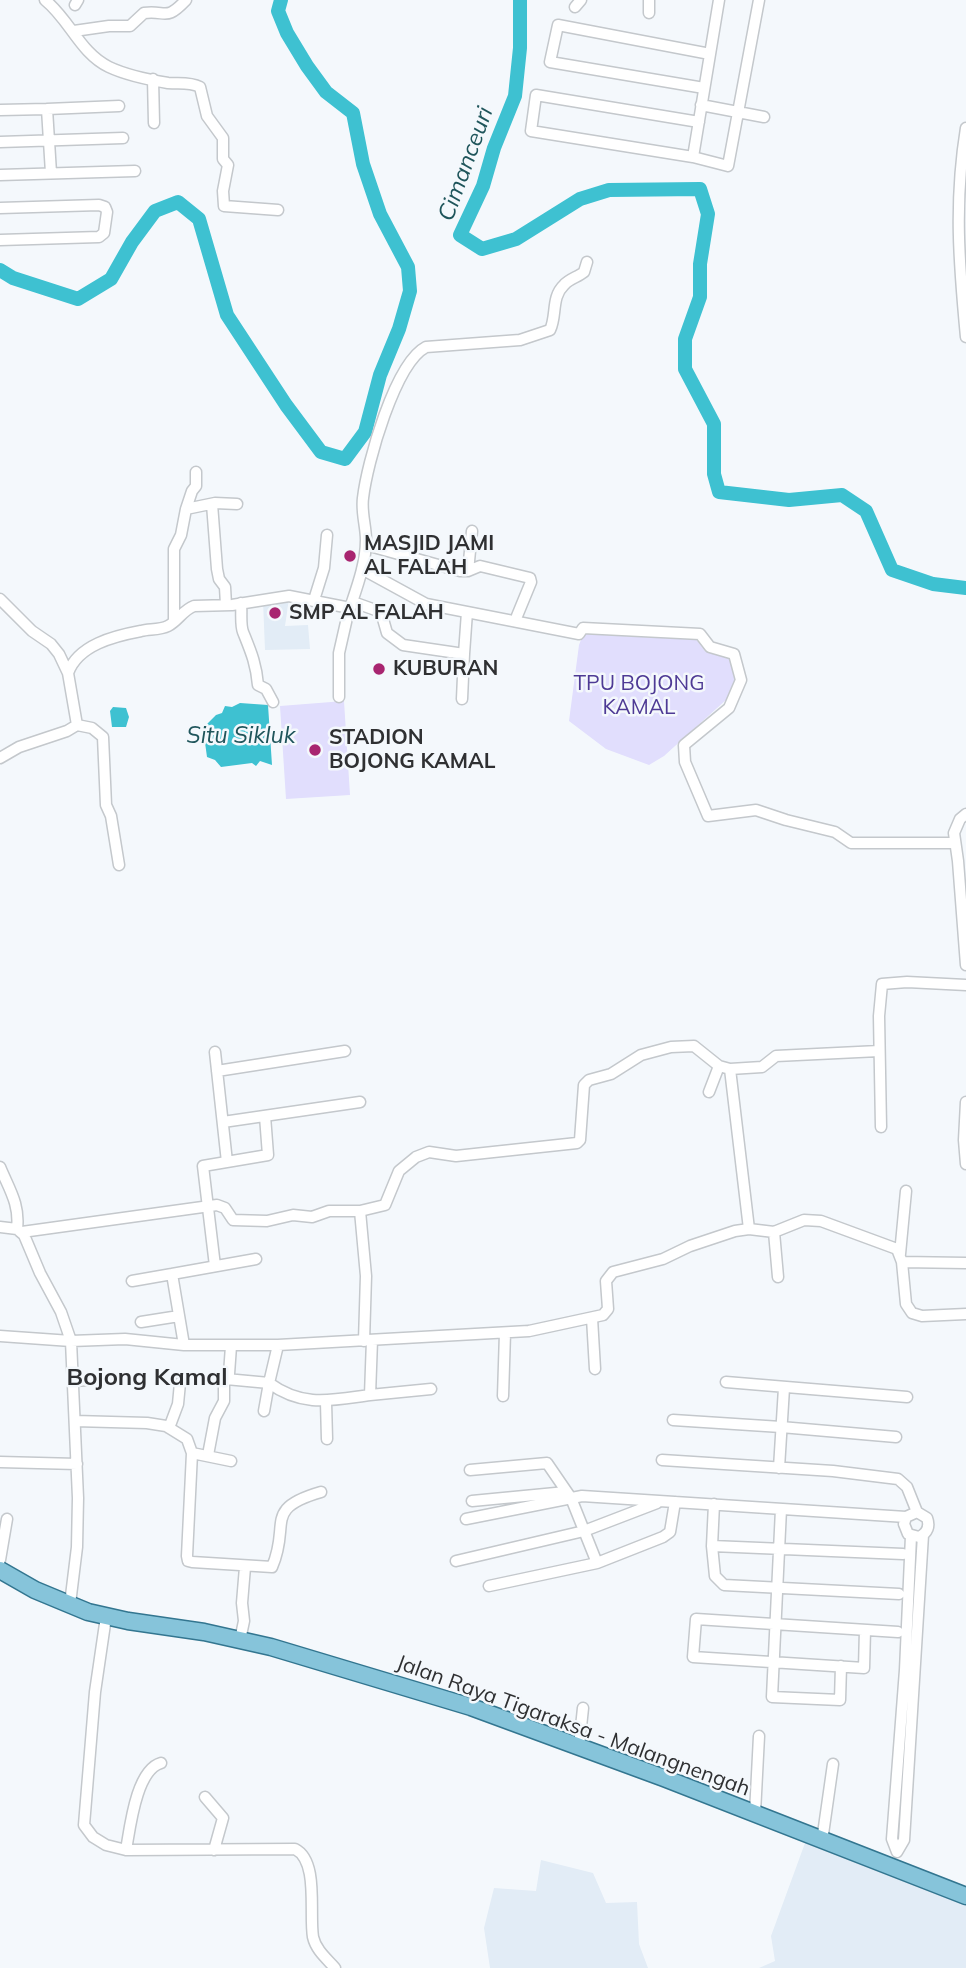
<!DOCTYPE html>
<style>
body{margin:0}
canvas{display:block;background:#f4f8fc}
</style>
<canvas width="966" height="1968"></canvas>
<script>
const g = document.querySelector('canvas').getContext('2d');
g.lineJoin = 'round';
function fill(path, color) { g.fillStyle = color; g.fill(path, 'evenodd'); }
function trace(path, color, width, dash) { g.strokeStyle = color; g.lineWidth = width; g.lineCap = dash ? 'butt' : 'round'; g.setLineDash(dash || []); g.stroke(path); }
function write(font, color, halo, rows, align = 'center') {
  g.font = font + ' Mulish,sans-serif'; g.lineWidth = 5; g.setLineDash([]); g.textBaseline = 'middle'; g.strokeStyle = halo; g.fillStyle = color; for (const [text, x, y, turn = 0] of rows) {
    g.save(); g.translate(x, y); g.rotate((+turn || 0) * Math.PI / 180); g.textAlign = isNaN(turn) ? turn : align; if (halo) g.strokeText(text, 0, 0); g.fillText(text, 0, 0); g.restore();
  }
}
fill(new Path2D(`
 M289,599L285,626L308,625L310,649L265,650L263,601Z
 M805,1843L966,1902V1968H759L775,1961L771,1936Z
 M541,1860L593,1873L606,1903L637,1902L639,1944L648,1968H490L484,1928L494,1888L536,1891Z`), '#e2ecf6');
fill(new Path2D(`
 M584,632L696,639L705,651L729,657L736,679L727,699L664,756L649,765L606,749L569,721L579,645Z
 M344,701L350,795L286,799L280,706Z`), '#e1defd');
fill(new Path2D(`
 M240,703L268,705L272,765L260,761L256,766L252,763L221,767L215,760L207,757L203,728L216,715L222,713L225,706L232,707Z
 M113,707L126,708L129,717L126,727H112L110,711Z`), '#3ec1d1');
trace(new Path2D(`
 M520,0V48L515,96L494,148L483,186L460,235L482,249L516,239L580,199L609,190L700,189L708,214L700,264V297L685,339V369L714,424V474L719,492L789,500L842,495L866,511L892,570L933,584L966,588
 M0,270L13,278L78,299L111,279L132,242L155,211L178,202L199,219L227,315L286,405L321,452L345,459L365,432L380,375L399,329L410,291L408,267L380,214L363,164L353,113L326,92L307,66L287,33L278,11L281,0`), '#3ec1d1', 14);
const minor = new Path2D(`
 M45,0C70,20 80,53 109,67C126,75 150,80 168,83C179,84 190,82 200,87L207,116L223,138V159L228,165L223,191L224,206L278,210
 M649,0V13
 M75,5L78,0
 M575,7L581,0
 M74,31L109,26H130L144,13C167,10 165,22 186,0
 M153,79L154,123
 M704,88L550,62L558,25L710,54
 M701,105L764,117
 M47,109L119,106
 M0,110L47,109L51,173
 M699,122L536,95L531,131L693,157L728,166L759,0
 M966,128C954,202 959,263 966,337
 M0,142L123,138
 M693,157L719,0
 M0,175L135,171
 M0,208L99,205L105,207L107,212L104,233L99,237L0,240
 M212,504L217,569L219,579L225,587L226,605
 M186,509L215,503L237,504
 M366,545L460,571H468L480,566L530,578L531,582L517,616
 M362,569L426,604L579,634L583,628L700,634L710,647L734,654L741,680L729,708L684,745L685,762L708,816L756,810L786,820L835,832L851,843H954
 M468,571L472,531
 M0,599L32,631L51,644L59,654L68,673L77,725L67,731L19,747L0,758
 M314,600L324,568L327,535
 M353,602L381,612L387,633L403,645L464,654L462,699
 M241,603C242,612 240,624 243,632C251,652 256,663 258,685L266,689L273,702
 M174,621V549L181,535L186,509L192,491L196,486V472
 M464,654L467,612
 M68,673C78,645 114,636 141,631C149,629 160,630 168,626C178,621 183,610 194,606L232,605L289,596L350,608C357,587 366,563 366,540C366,526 361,512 363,498C367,463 395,363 426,347L520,340L550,330C557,316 551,297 564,285C569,279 578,277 584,272L587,262
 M339,697V653L349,609
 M77,725L92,728L103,737L106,805L111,816L119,865
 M966,814L960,819L954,833L958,861L966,965
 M215,1052L227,1162
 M730,1069L749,1229
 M217,1071L345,1051
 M709,1092L719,1066
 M966,1102L964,1140L966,1164
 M223,1122L360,1102
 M881,1127L879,1016L882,984L907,982L966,985
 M0,1167C9,1189 20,1204 17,1229
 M360,1211L385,1205L399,1171L416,1157L429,1152L456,1156L577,1143L580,1140L584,1085L589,1080L611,1074L641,1055L671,1047L694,1046L719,1066L730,1069L762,1067L776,1056L879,1051
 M0,1227L17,1229L24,1235L40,1273L61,1312L71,1341L78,1498L77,1547L70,1604
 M22,1232L217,1205L225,1208L233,1220L267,1221L293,1215L312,1217L329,1211H360L366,1276L364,1341
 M774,1232L778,1277
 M900,1254L906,1191
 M902,1262L966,1263
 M215,1266L203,1166L268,1155L265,1116
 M132,1281L172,1274
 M592,1318L595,1369
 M141,1322L179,1316
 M0,1336L71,1341L125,1339L184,1345H278L529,1331L603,1315L608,1309L606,1281L613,1272L663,1259L690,1246L735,1231L749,1229L774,1232L804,1220L821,1221L897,1249L902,1262L906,1304L912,1313L922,1316L966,1314
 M184,1345L172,1274L256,1259
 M278,1345L269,1383C303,1408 332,1400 370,1395L372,1340
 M226,1379L269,1383L264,1411
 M74,1381L103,1379
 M726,1382L907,1397
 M370,1395L431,1389
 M503,1396L505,1333
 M326,1402L327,1439
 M673,1420L781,1427L896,1437
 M75,1421L147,1423L166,1426L187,1439L192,1453L231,1461
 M169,1428L178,1404L180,1383
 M192,1453L187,1556L188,1561L192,1562L272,1567C291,1524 262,1509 321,1492
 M208,1455L215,1418L224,1401V1384L229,1374L231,1346
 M662,1460L833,1471L898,1479L907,1487L917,1512
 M0,1462L77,1464
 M779,1468L784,1388
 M470,1470L547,1463L571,1498L597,1563
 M472,1501L566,1492
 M714,1504L712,1546L903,1554
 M781,1509L772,1697L840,1700L841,1666
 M466,1519L582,1496L906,1517L917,1512L927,1518C930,1526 928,1533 919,1537L908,1534L904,1524L906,1517
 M911,1536L905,1670L892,1839L897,1852L904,1840L923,1535
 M712,1546L715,1576L724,1585L899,1594
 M0,1560L7,1519
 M456,1561L584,1531L657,1503
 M489,1586L597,1563L663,1537L670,1532L675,1502
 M106,1617L95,1692L84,1825L93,1837L106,1845L126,1850L295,1849C319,1861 309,1913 313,1937C316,1950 326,1958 335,1968
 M865,1630L864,1668L693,1657L696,1619L898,1632
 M240,1640L244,1621L242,1603L245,1567
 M579,1746L583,1708
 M205,1797L223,1818L214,1850
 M755,1813L759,1736
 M822,1841L833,1764
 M126,1850C130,1828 136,1770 161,1763`);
const primary = new Path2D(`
 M0,1570L35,1590L88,1612L128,1621L204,1632L271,1647L471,1707L664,1778L966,1896`);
trace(minor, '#c4c8cc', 13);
trace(primary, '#337690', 19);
trace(minor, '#fff', 10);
trace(primary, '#86c4da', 16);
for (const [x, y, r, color] of [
 [350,556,7,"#a82570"],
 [275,613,7,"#a82570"],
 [379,669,7,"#a82570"],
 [315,750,7,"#a82570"]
]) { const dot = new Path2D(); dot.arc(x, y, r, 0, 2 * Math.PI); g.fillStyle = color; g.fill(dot); trace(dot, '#f4f8fc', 2.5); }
write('bold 21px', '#2f3032', '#f4f8fc', [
 ["MASJID JAMI",364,544],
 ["AL FALAH",364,568],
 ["SMP AL FALAH",289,613],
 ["KUBURAN",393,669],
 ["STADION",329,738],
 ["BOJONG KAMAL",329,762]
], 'left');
write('21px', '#4e3a95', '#f4f8fc', [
 ["TPU BOJONG",639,684],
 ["KAMAL",639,708]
]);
write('21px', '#2f3032', '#f4f8fc', [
 ["Jalan Raya Tigaraksa - Malangnengah",573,1726,20]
]);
write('italic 23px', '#1f555b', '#f4f8fc', [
 ["Cimanceuri",466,164,-70],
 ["Situ Sikluk",241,736]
]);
write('bold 24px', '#2f3032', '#f4f8fc', [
 ["Bojong Kamal",147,1378]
]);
</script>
